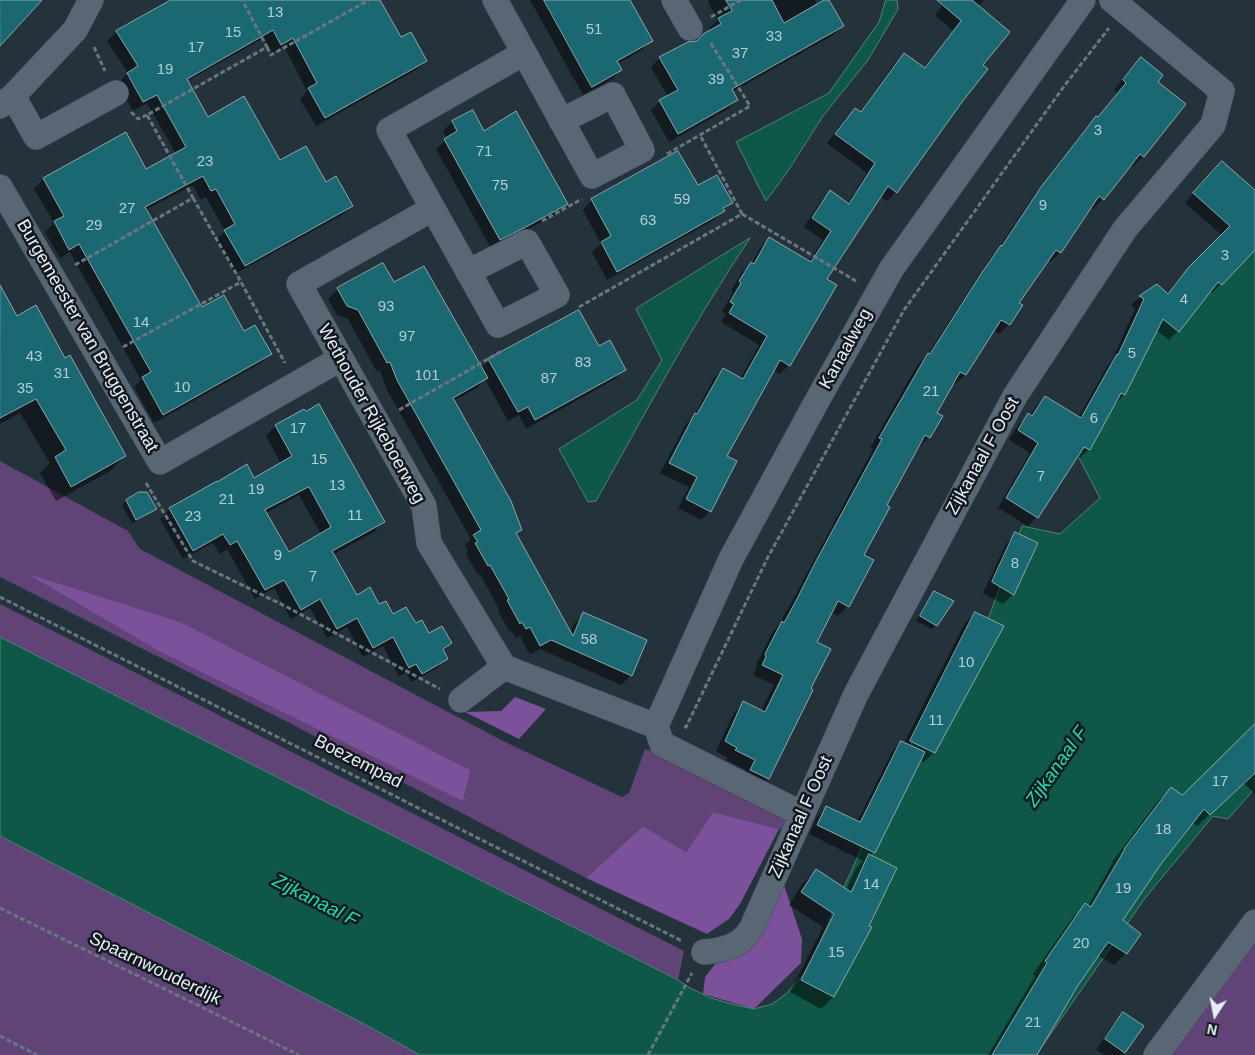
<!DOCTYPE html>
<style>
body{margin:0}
#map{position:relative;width:1255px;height:1055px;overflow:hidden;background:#24323c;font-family:Helvetica,sans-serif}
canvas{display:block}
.north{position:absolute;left:1190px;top:990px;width:50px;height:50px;-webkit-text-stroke:4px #13191e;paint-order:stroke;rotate:191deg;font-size:14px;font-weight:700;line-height:20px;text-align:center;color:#e6eef5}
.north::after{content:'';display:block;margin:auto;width:18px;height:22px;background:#e6eef5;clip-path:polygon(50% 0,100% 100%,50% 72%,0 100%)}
</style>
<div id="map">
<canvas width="1255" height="1055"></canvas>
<div class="north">N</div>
</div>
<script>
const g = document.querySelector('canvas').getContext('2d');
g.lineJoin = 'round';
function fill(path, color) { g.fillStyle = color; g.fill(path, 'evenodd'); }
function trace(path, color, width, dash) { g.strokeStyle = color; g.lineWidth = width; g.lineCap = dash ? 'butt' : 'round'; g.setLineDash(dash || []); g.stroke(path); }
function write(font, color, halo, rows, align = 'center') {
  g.font = font + ' Helvetica,sans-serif'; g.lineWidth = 5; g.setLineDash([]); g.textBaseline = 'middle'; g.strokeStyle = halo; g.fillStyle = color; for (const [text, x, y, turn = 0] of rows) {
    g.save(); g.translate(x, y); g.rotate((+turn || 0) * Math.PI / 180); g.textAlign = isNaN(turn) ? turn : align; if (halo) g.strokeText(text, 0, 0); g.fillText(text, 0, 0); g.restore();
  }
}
fill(new Path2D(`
 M0,461L128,531L140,549L505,742L622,797L629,793L645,749L671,756L807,823L779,829L713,812L686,852L643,826L586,878L274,715L0,577Z
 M0,604L684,951L678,980L0,637Z
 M0,836L366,1025L420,1055H0Z
 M1255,935V1055H1165Z`), '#604377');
fill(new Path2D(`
 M28,574L180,622L470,770L463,801L159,651Z
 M515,697L546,709L519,739L465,712L501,711Z
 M713,812L779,829L740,904L729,919L707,934L586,878L643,826L686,852Z
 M782,879L802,939L801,963L754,1009L703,994L705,977Z`), '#7c519c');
const water = new Path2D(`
 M886,0H897L898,9L868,60L823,116L788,171L766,201L736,142L829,93L879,22Z
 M1255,213V788L1228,819L1213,816L1145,898L1036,1055H420L366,1025L0,836V637L678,980L690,988L711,998L732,1004L754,1009L772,1004L787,993L813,963L828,923L866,838L914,738L937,730L990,614L1022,526L1060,534L1100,498L1078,456L1083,448L1088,443L1149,319Z
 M750,238C693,323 646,412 596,501L588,502L559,449L637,400L662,360L636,309Z`);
fill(water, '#0f5746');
trace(water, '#50847a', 1);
fill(new Path2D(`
 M175,0H342L401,39L426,61L416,70L316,126L300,99L307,91L284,46L272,53L264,38L187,81L208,118L280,162L326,184L352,206L342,215L235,274L216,240L225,231L206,197L201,200L193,185L145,210L201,309L244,333L270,354L261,363L154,423L134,387L141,380L70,252L60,258L45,232L54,223L34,189L43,179L125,134L146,171L176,154L147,103L133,111L118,83L128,73L107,41L117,32Z
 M530,0H629L652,40L642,50L617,64L621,70L611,80L583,95Z
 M709,0H815L817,5L828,0L842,26L833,35L732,92L737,100L728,109L669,142L651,110L660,101L668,97L651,67L660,58L697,42L711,31L709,28L718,20L708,2Z
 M935,0H984L978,7L982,65L961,102L896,192L887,201L880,196L825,280L789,365L780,374L773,370L725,456L710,511L701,520L678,508L689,487L660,473L686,424L694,416L714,378L723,369L740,379L759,345L721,322L726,314L722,312L733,292L731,291L742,272L751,264L760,248L769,239L809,262L823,240L804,227L821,201L830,192L847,204L867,173L827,143L846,118L855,109L860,112L895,63L904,54L923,69L953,31L935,15L942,6Z
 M1141,59L1156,82L1185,104L1143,157L1133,166L1131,164L1103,199L1093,209L1090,206L1060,253L1050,262L1047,260L1017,303L1009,324L999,334L993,330L965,375L955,384L952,383L935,413L929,437L920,447L918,446L885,506L862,555L848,606L838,616L831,612L815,642L768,778L758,788L741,780L746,770L726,760L728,758L716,751L734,713L744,703L761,711L774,685L753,675L757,667L756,665L772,633L778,626L796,594L873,449L870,448L918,364L928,354L972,286L991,257L996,252L1032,198L1086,127L1096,118H1097L1117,93L1114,90L1131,69Z
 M472,112L484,133L566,204L557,213L514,237L491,248L436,149L447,139L443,131L452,122Z
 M1213,171L1255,191V248L1212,293L1210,291L1178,331L1169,340L1156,330L1124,395L1115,404L1114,403L1089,449L1080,458L1076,457L1037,517L1028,526L998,508L1030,453L1009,440L1019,424L1029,415L1030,416L1036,406L1045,397L1078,418L1108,365L1111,362L1135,309L1131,305L1140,297L1156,286L1167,294L1179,278L1222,235L1185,203Z
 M697,187L731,202L714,220L607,280L592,252L601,244L583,210L592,200Z
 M394,284L481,368L489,360L598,347L624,370L615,379L526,429L519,415L508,421L485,379L477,388L453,401L520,529L515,534L570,633L574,624L584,614L631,675L621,685L540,649L530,655L520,636L516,638L512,631L510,632L498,611L499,609L480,574L478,575L466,554L468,551L465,545L471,539L387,390L380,370L377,372L348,319L337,315L328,299L338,289Z
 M0,288L16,317L65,359L125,456L110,471L56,501L40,473L50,463L20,413L0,424Z
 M304,410L383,522L374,532L332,555L356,596L379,606L393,616L415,625L429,635L451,643L443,651L446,659L437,668L412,682L406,673L399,676L383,646L363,657L347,627L327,638L310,608L291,619L274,588L255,599L227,549L220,554L213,543L183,559L160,519L170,509L254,480L281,464L266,436L275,426ZM299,495L321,534L288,554L266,513Z
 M140,493L155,509L150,513L132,523L122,506L126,501Z
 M1016,534L1013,594L1003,604L983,593L1006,544Z
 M935,592L936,625L932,629L916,621L930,597Z
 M975,613L934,752L924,762L920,760L874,852L870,856L867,926L870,927L833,997L821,1009L790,992L823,927L789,905L803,883L816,871L846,890L856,868L863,861L809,834L817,817L826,808L857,822L892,752L901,742L904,743L965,623Z
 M1255,725V794L1244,783L1197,826L1192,822L1160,864L1121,921L1126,953L1114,965L1097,955L1076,987L1035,1055H988L1035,976L1033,974L1073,917L1086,905L1088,906L1113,862H1112L1158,801L1171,789L1182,797Z
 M1123,1014L1124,1052L1122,1055H1104L1096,1050L1113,1024Z`), '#0007');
const building = new Path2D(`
 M0,0H42L0,46Z
 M171,0H380L401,37L411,32L427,61L325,118L308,88L317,83L293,38L281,45L273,30L187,79L208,117L244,96L280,160L306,146L326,182L336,176L353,206L245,266L224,230L235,224L216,189L211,191L203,176L145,207L202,307L224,295L244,331L255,325L272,354L163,415L142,377L151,372L79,244L69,250L54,221L64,216L43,178L126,132L146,169L186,147L157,95L143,102L127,73L138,66L116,31Z
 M544,0H630L653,41L617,61L622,70L592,87Z
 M726,0H772L784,23L824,0H829L844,26L732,89L738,100L678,134L659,100L678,90L659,57L688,42L697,41L703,34L721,24L718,18L732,11Z
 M937,0H972L1010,32L983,65L988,69L962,102L897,193L888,186L827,279L837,285L790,366L780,360L748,418L727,456L737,461L711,512L686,499L697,477L669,463L695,413L697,414L723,368L743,379L767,336L729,313L734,304L730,302L741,283L739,281L751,262L754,264L769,237L811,262L831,231L812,218L830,190L849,204L875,163L835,134L855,108L861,112L904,53L925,68L961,21Z
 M1141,57L1163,75L1158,82L1186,104L1144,157L1140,154L1104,200L1099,196L1061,253L1056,250L1019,303L1023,305L1010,325L1001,320L966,375L960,372L937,413L943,416L930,438L925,435L887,505L890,507L864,555L874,560L849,607L838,601L817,642L831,649L811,688L813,690L769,779L750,770L755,760L735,750L737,748L725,741L743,701L765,712L783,675L762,665L766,657L765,654L782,621L784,623L797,599L816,561L882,439L879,438L928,353L930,354L981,274L1001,245L1002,246L1041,187L1096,116L1098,117L1126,83L1123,80Z
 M473,110L484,131L516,111L568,204L524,228L500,240L444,139L457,131L452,121Z
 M678,151L698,185L717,175L733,203L723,208L725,211L617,272L601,242L611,236L591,199Z
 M1222,161L1255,190V250L1222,285L1218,282L1179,332L1163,319L1125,395L1121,393L1090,450L1084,447L1038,518L1006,498L1038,443L1018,430L1028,413L1032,416L1045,396L1081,418L1117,354L1118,355L1144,299L1139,296L1157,284L1168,294L1188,268L1230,226L1193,193Z
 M383,263L394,282L424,266L488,378L453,398L511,501L522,530L516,533L573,636L583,612L647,640L632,676L551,640L540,646L530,627L526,629L522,622L520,624L507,600L509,599L490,565L488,566L475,543L478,542L473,535L481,530L397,380L390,362L387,363L358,310L347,306L337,288Z
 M0,285L17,316L36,305L65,358L70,355L126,456L71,487L55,457L66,450L36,399L0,418Z
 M579,310L599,346L610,340L626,370L535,420L528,407L518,412L488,359Z
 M319,404L385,522L332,551L357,595L370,587L379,604L386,601L393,614L406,607L416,623L422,620L429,633L442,626L452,643L443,649L448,659L422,674L416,664L409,668L393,637L373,648L357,618L337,629L320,599L301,610L284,580L265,590L237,541L230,545L223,534L193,551L169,508L217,481V482L247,464L254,478L292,456L275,425L304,409L306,411ZM309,487L331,527L289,552L265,510Z
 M139,492H147L157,509L136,520L126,500Z
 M1015,532L1038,543L1014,595L992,582Z
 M934,591L954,601L937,626L920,616Z
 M975,612L1004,626L935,753L910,741Z
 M1255,724V773L1210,815L1204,809L1161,864L1123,920L1141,934L1127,954L1108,942L1077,987L1037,1055H992L1047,963L1045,961L1085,903L1091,907L1125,849H1124L1171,787L1182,795Z
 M901,741L925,752L875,853L817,825L826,806L860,822Z
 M869,854L897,868L869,926L872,927L834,997L801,980L834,914L801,892L816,869L851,892Z
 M1123,1012L1144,1026L1125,1053L1105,1039Z`);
fill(building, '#1a6972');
trace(building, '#8fa6a9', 1);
const minor = new Path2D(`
 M495,0L592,176L642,150L613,95L561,121
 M674,0L690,28
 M13,96L36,137L116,93
 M0,106L13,96L75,30L91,0
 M0,187L160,462L340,359
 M432,209L299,284L424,506L429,543L504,667L656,726
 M468,272L527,242L557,295L498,325L389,130L524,53
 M461,700L504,667
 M656,726L731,559L818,399L892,268L1083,0
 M656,726L662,744L802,814
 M704,952C718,951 735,947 745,937C748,934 750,931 752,927L856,694L1015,396L1125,229L1213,125L1222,91L1112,0
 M1156,1055L1255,922`);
trace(minor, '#414d55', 26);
trace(new Path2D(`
 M711,17L741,0
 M94,47L105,71
 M267,47L271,55L369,0
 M131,112L138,119L147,115
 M667,154L750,106L710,42
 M193,198L241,282
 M742,214L856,281
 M542,221L582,199
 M75,265L193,198L147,115L267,47L242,0
 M579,307L742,214L700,135
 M123,347L241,282L285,363
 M399,410L502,351
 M146,483L193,561L285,606L440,689
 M0,597L682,941
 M684,727H686L768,557L904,310L1065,85L1109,28
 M0,908L299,1055
 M0,1036L37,1055
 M648,1055L692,973`), '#6a767f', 3, [5, 2.5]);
trace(minor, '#586773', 25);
write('15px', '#b3cdd4', null, [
 ["13",275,13],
 ["51",594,30],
 ["15",233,33],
 ["33",774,37],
 ["17",196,48],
 ["37",740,54],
 ["19",165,70],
 ["39",716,80],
 ["3",1098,131],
 ["71",484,152],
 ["23",205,162],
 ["75",500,186],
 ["59",682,200],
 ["9",1043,206],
 ["27",127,209],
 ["63",648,221],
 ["29",94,226],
 ["3",1225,256],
 ["4",1184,300],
 ["93",386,307],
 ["14",141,323],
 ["97",407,337],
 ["5",1132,354],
 ["43",34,357],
 ["83",583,363],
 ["31",62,374],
 ["101",427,376],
 ["87",549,379],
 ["10",182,388],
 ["35",25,389],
 ["21",931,392],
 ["6",1094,419],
 ["17",298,429],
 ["15",319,460],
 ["7",1041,477],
 ["13",337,486],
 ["19",256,490],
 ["21",227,500],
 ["11",355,516],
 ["23",193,517],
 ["9",278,556],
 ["8",1015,564],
 ["7",313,577],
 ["58",589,640],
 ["10",966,663],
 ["11",936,721],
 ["17",1220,782],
 ["18",1163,830],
 ["14",871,885],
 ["19",1123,889],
 ["20",1081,944],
 ["15",836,953],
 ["21",1033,1023]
]);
write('18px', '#e6eef5', '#13191e', [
 ["Burgemeester van Bruggenstraat",87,336,60],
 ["Kanaalweg",846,349,-61],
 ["Wethouder Rijkeboerweg",371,414,61],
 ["Zijkanaal F Oost",983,456,-61],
 ["Boezempad",358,762,27],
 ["Zijkanaal F Oost",801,817,-66],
 ["Spaarnwouderdijk",155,969,26]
]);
write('italic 19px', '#16deb4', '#13191e', [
 ["Zijkanaal F",1057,767,-55],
 ["Zijkanaal F",315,901,27]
]);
</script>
